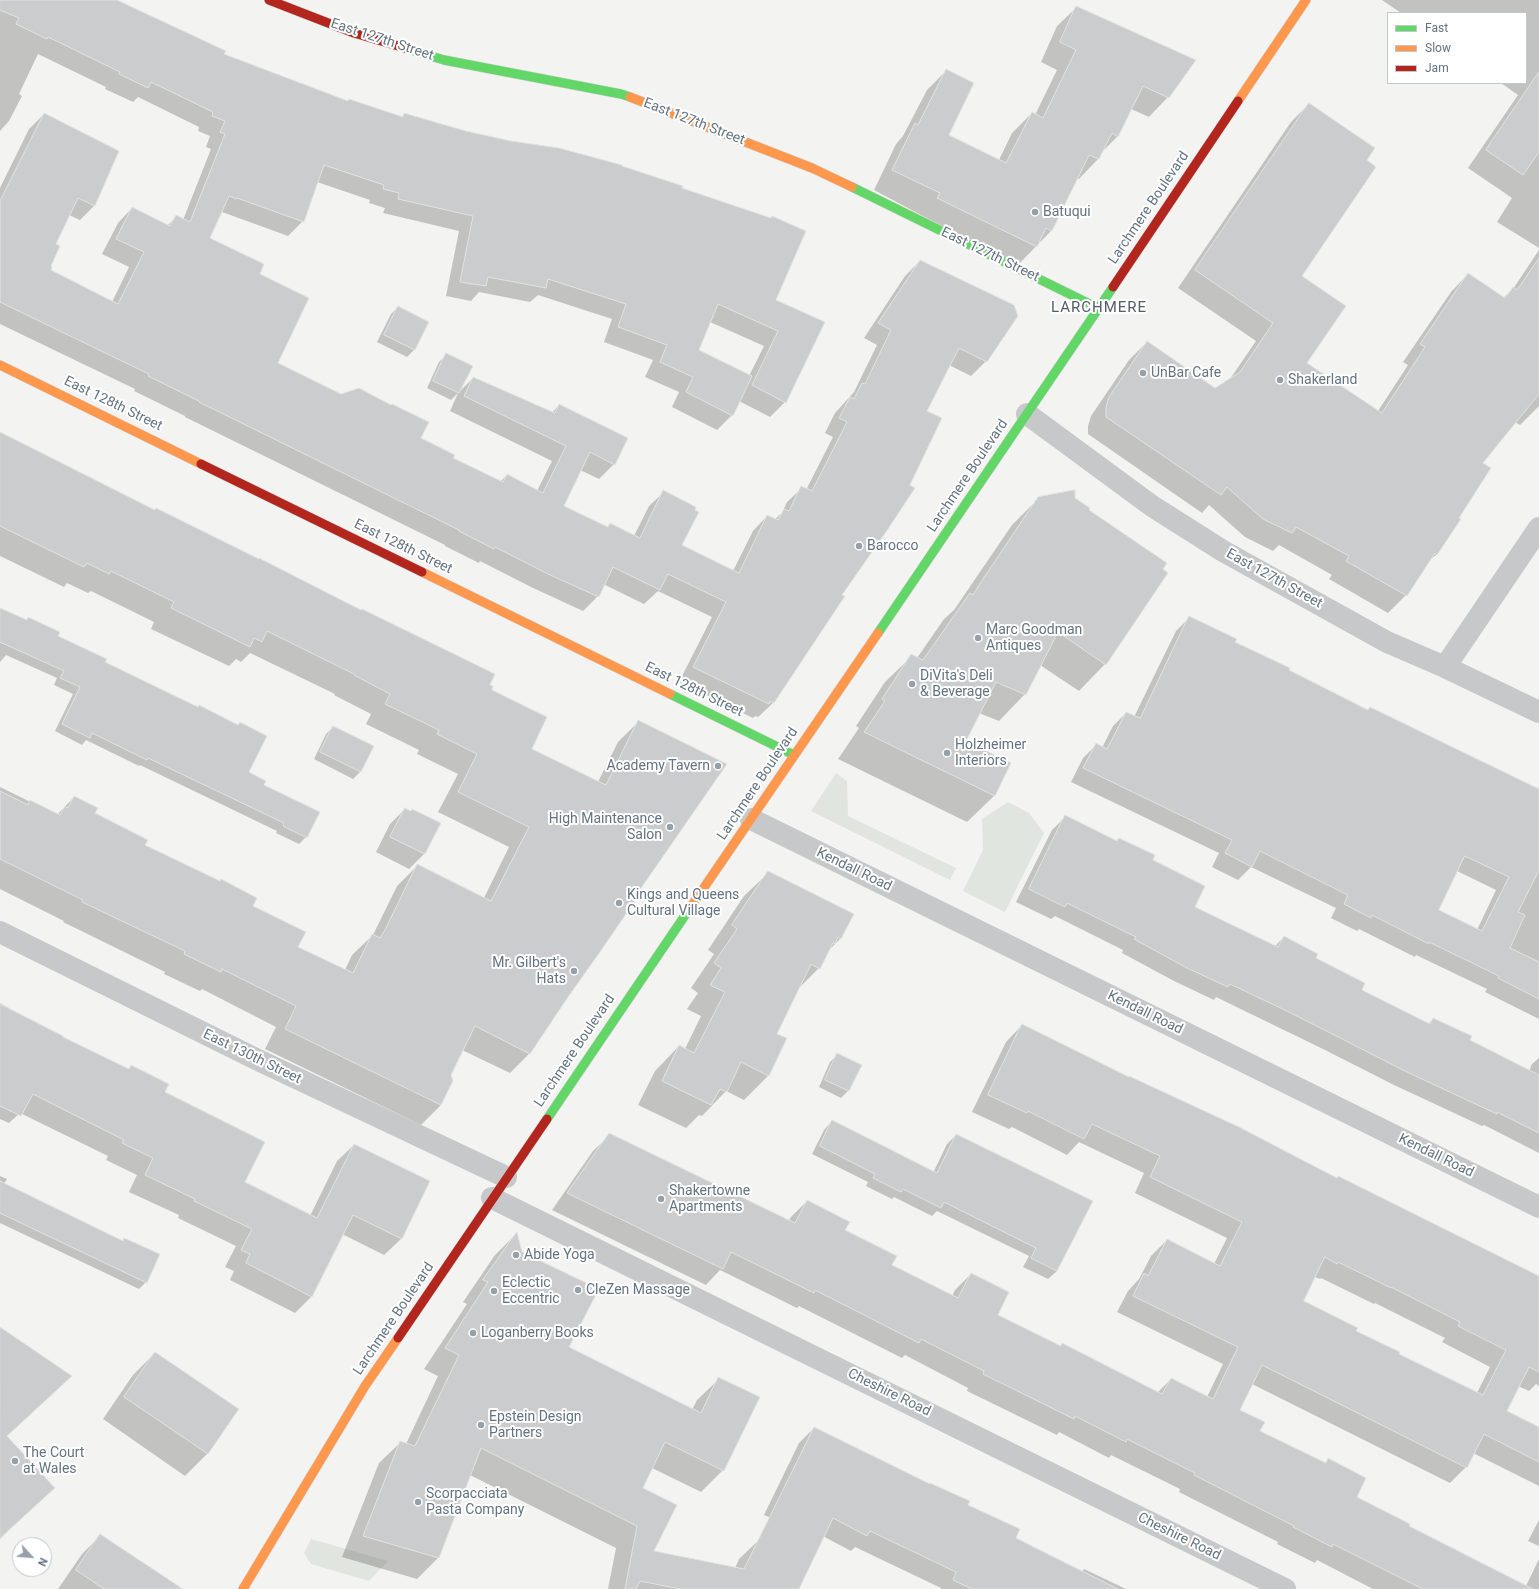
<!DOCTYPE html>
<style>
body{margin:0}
#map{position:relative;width:1539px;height:1589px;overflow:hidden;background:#f3f3f1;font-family:Roboto,sans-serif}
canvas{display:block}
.legend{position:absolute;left:1387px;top:12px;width:140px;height:72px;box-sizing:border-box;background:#fff;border:1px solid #c1c7cd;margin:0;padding:5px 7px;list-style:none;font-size:12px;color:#647381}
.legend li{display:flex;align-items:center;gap:8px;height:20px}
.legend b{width:20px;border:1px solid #c1c7cd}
.north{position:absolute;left:12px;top:1537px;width:40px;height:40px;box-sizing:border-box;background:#fff;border:1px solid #c1c7cd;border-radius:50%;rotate:116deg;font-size:11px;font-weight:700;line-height:16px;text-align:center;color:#647381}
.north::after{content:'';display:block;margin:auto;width:14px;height:18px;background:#96a0a8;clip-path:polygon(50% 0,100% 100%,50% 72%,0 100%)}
</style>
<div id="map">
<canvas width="1539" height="1589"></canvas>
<ul class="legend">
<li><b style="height:5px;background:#63d668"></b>Fast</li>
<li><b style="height:5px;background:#ff974d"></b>Slow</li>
<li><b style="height:5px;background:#b3261e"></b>Jam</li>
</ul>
<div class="north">N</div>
</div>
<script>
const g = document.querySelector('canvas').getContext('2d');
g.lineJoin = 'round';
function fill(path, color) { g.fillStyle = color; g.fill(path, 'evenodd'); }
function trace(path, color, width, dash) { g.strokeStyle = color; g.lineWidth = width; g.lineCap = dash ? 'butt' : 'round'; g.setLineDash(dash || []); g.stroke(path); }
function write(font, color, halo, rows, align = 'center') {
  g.font = font + ' Roboto,sans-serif'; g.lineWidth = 4; g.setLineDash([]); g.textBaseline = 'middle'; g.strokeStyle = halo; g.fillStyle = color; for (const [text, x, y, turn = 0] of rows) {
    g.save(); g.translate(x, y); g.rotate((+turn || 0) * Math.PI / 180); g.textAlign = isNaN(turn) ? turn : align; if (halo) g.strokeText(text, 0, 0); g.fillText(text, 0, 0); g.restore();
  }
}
fill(new Path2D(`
 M836,773L847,781L848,816L956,868L950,880L811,811Z
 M1008,802L1029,813L1044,833L1005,912L963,891L983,850L982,819Z
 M311,1539L388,1561L369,1581L311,1564L304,1553Z`), '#e1e5df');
fill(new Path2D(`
 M0,0H112L223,54L347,102L401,118L404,114L466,132L621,167L681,189L774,300L824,323L785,402L770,417L739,401L732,415L717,430L672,407L679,392L645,377L653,360L604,342L612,319L538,295L530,302L479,292L471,301L446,296L459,231L383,213L385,208L369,203L370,200L317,182L303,221L288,236L222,212L209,239L258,275L277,363L419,438L452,458L500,482L507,475L537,491L552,461L450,411L458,393L451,400L427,388L439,362L446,355L459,392L473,378L552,413L559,405L614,464L599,479L580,470L563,506L607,528L610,525L634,536L649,506L664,492L681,546L733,571L753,531L767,516L775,519L782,513L787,502L802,488L806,490L833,437L825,433L835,413L854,392L877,345L864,338L905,276L920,261L986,361L971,376L949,365L926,411L840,595L844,597L773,703L758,717L755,716L753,718L679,682L712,617L658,591L644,604L603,584L598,596L583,611L533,588L480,561L479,563L445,546V545L185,417V416L134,391L135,389L0,324V188L29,129L44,114L94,206L80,220L69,215L54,244L49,271L112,302L129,267L102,254L118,223L132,208L167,226L176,217L183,220L211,149L206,147L210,136L198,131L199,127L138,97L133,102L105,89L106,87L38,54L19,94L22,96L9,121L0,131ZM710,322L764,346L749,376L698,350Z
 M1382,0H1539V248L1497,222L1512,198L1468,168L1518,95L1501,83H1526V13H1401Z
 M1077,7L1168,97L1149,117L1131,109L1118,136L1102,152L1098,159L1079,179L1077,178L1051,231L1017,266L874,190L896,144L903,136L927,90L946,71L947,136L999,160L1012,133L1032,113L1035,115L1057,70L1041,62L1057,26Z
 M1309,104L1301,276L1306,363L1378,411L1408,365L1403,362L1451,292L1468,274L1503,298L1513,289L1539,250V406L1520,425L1515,422L1482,463L1458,518L1437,554L1426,564L1406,595L1388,613L1329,579L1332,575L1279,545L1273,551L1245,537L1209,505L1202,513L1088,434V426L1091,416L1129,360L1147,342L1215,389L1230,379L1256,341L1178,288L1291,122Z
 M398,307L428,322L414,350L407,357L377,342L391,314Z
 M0,433L489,685L490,690L530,749L598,782L618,742L638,722L636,894L530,1053L510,1073L462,1050L450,1075L441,1105L421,1125L265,1049L276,1027L202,989L200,991L164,974L165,972L63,922L64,921L0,889V787L57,815L74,797L94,813L144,845L251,906L297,947L345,970L352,955L373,935L397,886L417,866L484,898L509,847L438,812L458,774L417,754L419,750L366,724L371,714L334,695L335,694L250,653L241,662L236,659L229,666L151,629L154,622L91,591L88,593L67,583L64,587L0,556Z
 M1039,498L1074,499L1162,570L1105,664L1079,691L1040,665L1025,694L999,721L979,713L965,742L1010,764L994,796L967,822L838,759L859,728L856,726L885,682L912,656L917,658L944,619L954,610L1012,525Z
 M0,609L26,621L28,618L104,663L263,785L306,837L299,844L276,833L277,831L140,765L139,766L86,740L82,745L55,731L73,694L54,685L57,678L6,655L0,662Z
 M1189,618L1234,643L1368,711L1539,790V1019L1485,992L1487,989L1416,955L1415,957L1359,929L1357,931L1331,918L1336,908L1251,867L1238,880L1212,867L1219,853L1071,782L1083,758L1096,745L1102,748L1113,726L1126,713L1134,717L1176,631ZM1457,871L1496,890L1477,930L1437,911Z
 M333,727L360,772L353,779L314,759L326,734Z
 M405,809L440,823L424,854L409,869L376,852L390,824Z
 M1065,817L1116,842L1119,839L1152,860L1193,908L1274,947L1284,937L1361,991L1428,1024L1433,1019L1469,1040L1529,1071L1532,1064L1539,1058V1153L1484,1125L1482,1126L1394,1085L1325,1050L1216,997L1214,1000L1174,981L1122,953L1123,950L1055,916L1051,919L1016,902L1052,830Z
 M769,872L841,938L828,951L819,968L797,990L776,1034L768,1076L744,1100L726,1091L702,1116L699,1115L686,1128L638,1105L655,1071L679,1046L685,1049L701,1016L687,1009L698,993L691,988L714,954L708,950L744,896Z
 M0,1003L61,1037L127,1070L131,1066L163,1093L244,1183L310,1216L337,1161L354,1145L429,1182L401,1239L384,1255L342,1234L312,1296L295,1313L230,1280L234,1271L225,1267L236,1246L178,1218L179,1215L129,1192L137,1175L106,1160L108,1156L20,1113L9,1123L0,1119Z
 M1022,1025L1539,1278V1386L1536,1384L1529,1391L1518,1386L1506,1411L1539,1428V1486L1473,1453L1466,1467L1450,1483L1252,1384L1239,1411L1259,1432L1324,1463L1328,1460L1356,1497L1408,1526L1526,1586L1539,1559V1589H1373L1317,1560L1315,1563L1277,1544L1278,1542L1179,1492L1180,1489L1111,1455L1109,1458L1059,1432L1057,1435L967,1391L968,1388L905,1355L902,1358L799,1306L797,1308L720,1270L706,1285L552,1210L593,1151L610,1135L789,1221L790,1218L807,1201L891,1265L952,1296L955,1290L971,1274L996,1315L1060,1346L1063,1344L1157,1393L1171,1379L1207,1397L1223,1364L1117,1312L1128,1291L1139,1279L1151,1256L1167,1240L1214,1264L1227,1238L1135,1193L1144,1173L1079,1142L1067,1155L1012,1127L1009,1129L972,1112L1006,1042ZM1315,1277L1320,1279L1321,1278L1374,1304L1375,1303L1445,1338L1442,1342L1490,1367L1477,1393L1398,1355L1302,1301Z
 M837,1055L849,1090L841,1098L819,1087L830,1062Z
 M832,1121L933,1173L947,1144L956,1135L1057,1271L1048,1279L1023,1267L1029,1256L937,1211L932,1216L894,1197L892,1199L866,1186L868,1182L812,1154L824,1130Z
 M0,1176L7,1179L4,1184L122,1242L125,1239L146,1282L139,1289L0,1223Z
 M516,1234L521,1253L568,1348L692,1410L697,1400L719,1379L723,1470L701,1492L652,1468L641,1488L653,1552L735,1568L739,1559L761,1538L797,1589H608L616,1548L470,1475L439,1557L417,1579L342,1557L379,1463L401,1442L406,1444L438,1376L424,1369L467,1304L463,1302L495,1255Z
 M0,1328L70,1377L6,1437L53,1488L0,1539Z
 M155,1353L237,1410L207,1454L185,1476L103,1419L133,1375Z
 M814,1428L967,1505L1014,1538L1082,1572L1084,1569L1126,1589H941V1588L855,1547L851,1551L819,1534L815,1538L764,1515L799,1443Z
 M1539,1520V1546L1528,1541Z
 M100,1536L171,1589H58L82,1554Z`), '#0003');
const building = new Path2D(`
 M0,0H117L226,51L224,54L348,101L349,99L403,117L404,113L466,131L511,141L559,148L622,165V166L683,186L682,188L771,218L772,216L806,231L776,300L825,322L786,403L752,385L778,331L718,304L699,350L752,376L733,416L686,392L693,377L660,362L667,345L618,327L626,304L548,279L546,288L488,277L486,286L460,282L473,216L398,199L399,193L383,189L384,185L324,165L304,222L237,198L236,199L229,196L210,238L264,264L260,274L309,298L278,363L341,394L359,388L391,405L392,404L429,422L421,438L455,455L453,458L503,482L507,474L543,493L566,446L464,396L473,377L555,413L559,404L628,438L615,465L590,452L564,506L608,527L610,523L640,538L663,490L696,507L695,510L699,512L682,545L739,573L767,515L778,520L784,509L789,511L801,486L812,491L847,422L839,418L850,397L854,399L862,383L865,384L891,330L878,323L920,260L1014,305L1018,316L987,362L959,348L927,411L942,418L910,485L915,488L888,529L842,595L845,596L774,703L770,701L769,704L693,667L726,602L668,574L660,590L613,567L599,597L548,574L495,547L494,549L459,531V530L199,402V401L148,376L149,374L95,348L0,302V201L44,113L119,151L95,206L78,198L56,244L60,246L51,266H52L51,270L118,304L144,252L116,239L132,207L170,226L176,215L190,222L225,134L220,132L225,121L212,116L213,112L151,82L148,88L119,74L120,72L48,37L47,39L16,24L19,18L0,10Z
 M1076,6L1196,60L1169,98L1143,86L1118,137L1112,133L1099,159L1089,155L1052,231L1046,228L1037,247L937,198L940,193L892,170L915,123L918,125L946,69L974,83L949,135L1006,163L1032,112L1043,118L1076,50L1060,42Z
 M1539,72V152L1523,175L1486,150Z
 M1309,103L1375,148L1367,160L1376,167L1302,276L1346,306L1307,363L1382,413L1425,347L1420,344L1468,273L1505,298L1513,287L1517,290L1539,258V394L1483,463L1491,468L1459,518L1461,519L1437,555L1435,553L1407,596L1346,561L1349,556L1296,527L1292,533L1263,519L1227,487L1221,495L1106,417V407L1109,397L1147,341L1215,388L1240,372L1273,323L1195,270Z
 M398,306L429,322L415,350L384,335Z
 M446,353L473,366L459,393L433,381Z
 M0,432L155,510L156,508L259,559V558L361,610L362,609L495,674L490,685L493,686L492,690L547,717L532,749L606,785L638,720L727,764L637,894L639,895L600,952L568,997L530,1054L475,1026L451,1075L453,1081L441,1105L285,1029L296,1006L222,969L221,972L184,954L185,951L82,902L83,900L0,859V791L28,805L30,800L60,815L65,806L68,808L74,796L98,808L95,813L148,840L145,845L220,881L221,879L257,898L253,906L306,932L298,947L353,973L372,934L380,938L386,928L417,864L491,901L529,827L458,792L477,754L437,734L439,730L385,704L390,694L354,675V674L267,631L262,642L254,638L250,647L171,608L174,602L111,571L109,574L87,563L84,567L0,526Z
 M1075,490V498L1090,508L1089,510L1167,563L1163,569L1168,573L1106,665L1058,632L1026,695L996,682L966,741L1011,763L995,796L864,732L885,701L882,699L911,654L923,660L970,593L973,595L979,585L1038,497Z
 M0,608L27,620L28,617L60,632L58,636L107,659L105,662L198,707L199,705L238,725L240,722L267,736L249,772L266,781L264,785L320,812L307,838L283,826L284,823L148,758L147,760L92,733L90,738L62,724L80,687L60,678L64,671L0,642Z
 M1189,616L1237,639L1235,642L1290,668L1289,670L1368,710L1370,707L1539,789V870L1518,912L1525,915L1510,948L1539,962V999L1498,978L1499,976L1429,942V944L1372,915L1371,918L1344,904L1348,895L1260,851L1252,867L1225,853L1232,840L1083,768L1096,743L1107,749L1126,712L1140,718ZM1465,856L1509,877L1482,931L1439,910Z
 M333,726L374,746L361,772L320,752Z
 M405,808L411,811L412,809L441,823L425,854L390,837Z
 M1065,815L1117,841L1119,838L1155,855L1153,860L1205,886L1195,907L1278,947L1284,936L1318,954L1316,958L1365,983L1362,990L1430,1024L1433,1018L1472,1036L1470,1040L1539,1075V1133L1497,1112V1114L1407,1072L1289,1012L1230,984L1228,987L1187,968L1134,939L1136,937L1067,903L1065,907L1029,889Z
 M768,871L854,914L841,939L838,937L835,944L833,943L820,969L811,964L777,1034L787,1038L769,1076L741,1062L727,1092L720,1089L711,1105L662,1081L679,1045L694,1053L725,992L710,985L721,968L714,963L737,929L732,925Z
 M0,1004L63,1036V1037L129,1069L131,1065L169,1084L165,1092L265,1142L245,1182L317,1218L354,1144L430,1181L402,1239L353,1215L312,1297L246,1263L250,1254L241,1250L252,1229L194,1201L195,1199L145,1175L153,1158L122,1143L124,1140L33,1094L21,1116L0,1106Z
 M1022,1024L1129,1077V1076L1239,1127L1337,1178L1338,1176L1539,1276V1372L1529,1367L1507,1411L1539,1427V1462L1484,1434L1467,1468L1262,1365L1240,1410L1265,1422L1260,1431L1326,1463L1328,1458L1366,1478L1357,1497L1410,1524L1409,1526L1533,1589H1423L1333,1544L1332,1547L1293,1527L1294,1526L1194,1475L1195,1473L1127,1439L1126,1442L1075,1416L1074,1419L983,1374L984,1371L921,1339L919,1343L815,1290L814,1293L731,1252L723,1269L567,1193L609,1133L795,1223L807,1200L850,1222L845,1230L897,1256L892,1265L958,1298L971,1273L1009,1292L998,1315L1061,1346L1062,1343L1162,1394L1171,1378L1213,1399L1238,1347L1133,1296L1144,1273L1148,1276L1167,1239L1220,1266L1242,1222L1150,1177L1160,1156L1092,1124L1084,1139L1028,1111L1027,1113L988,1095ZM1325,1257L1337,1264L1338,1262L1391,1288V1287L1460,1322L1458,1326L1506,1350L1483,1395L1399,1354L1400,1352L1356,1331L1358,1328L1304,1301Z
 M837,1053L862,1065L849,1091L825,1080Z
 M832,1120L937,1173L956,1134L1093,1201L1057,1271L1031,1258L1036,1248L944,1202L941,1208L903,1189L901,1192L873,1178L875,1174L820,1146Z
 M0,1181L123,1241L124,1238L160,1254L147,1283L0,1213Z
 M517,1232L522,1252L599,1289L569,1347L701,1413L718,1377L760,1397L724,1471L665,1442L643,1488L677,1505L654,1551L744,1569L814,1427L930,1484V1483L970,1501L968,1505L1020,1529L1016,1538L1118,1589H972L953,1580L956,1572L870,1531L867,1536L833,1518L799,1589H680L640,1581L636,1589H625L637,1526L481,1448L439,1558L363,1536L400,1441L415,1446L459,1355L445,1348L488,1282L483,1280Z
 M0,1327L72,1376L7,1436L55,1488L0,1538Z
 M155,1352L239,1409L208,1454L124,1397Z
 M100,1534L183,1589H104L76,1570Z`);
fill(building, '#cbcccd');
trace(building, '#e2e2e1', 1);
const fast = new Path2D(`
 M405,48L444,60L621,94L630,97
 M852,187L1098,308
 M878,633L1113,287
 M670,694L794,755
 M547,1119L690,908`);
const slow = new Path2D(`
 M630,97L812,168L852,187
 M1238,101L1306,0
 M0,365L201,464
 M422,572L670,694
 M690,908L878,633
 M243,1589L365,1386L398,1338`);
const jam = new Path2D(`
 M269,0L354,33L405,48
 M1113,287L1238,101
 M201,464L422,572
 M398,1338L547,1119`);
trace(fast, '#d1d1d2', 10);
trace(slow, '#d1d1d2', 10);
trace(jam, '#d1d1d2', 10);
trace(new Path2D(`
 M1027,414L1152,506L1223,551L1387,642L1445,667L1539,712
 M1445,667L1539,528
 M751,819L1539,1207
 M0,932L258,1060L506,1177
 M492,1198L1285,1589`), '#c7c8c9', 22);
trace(fast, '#63d668', 9);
trace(slow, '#ff974d', 9);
trace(jam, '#b3261e', 9);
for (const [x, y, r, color] of [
 [1035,212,4,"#96a0a8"],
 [1143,373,4,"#96a0a8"],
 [1280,380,4,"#96a0a8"],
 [859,546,4,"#96a0a8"],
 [978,638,4,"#96a0a8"],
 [912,684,4,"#96a0a8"],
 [947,753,4,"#96a0a8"],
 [718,766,4,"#96a0a8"],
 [670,827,4,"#96a0a8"],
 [619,903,4,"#96a0a8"],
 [574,971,4,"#96a0a8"],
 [661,1199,4,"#96a0a8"],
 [516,1255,4,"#96a0a8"],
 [578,1290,4,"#96a0a8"],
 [494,1291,4,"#96a0a8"],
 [473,1333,4,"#96a0a8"],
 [481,1425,4,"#96a0a8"],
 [15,1461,4,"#96a0a8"],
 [418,1502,4,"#96a0a8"]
]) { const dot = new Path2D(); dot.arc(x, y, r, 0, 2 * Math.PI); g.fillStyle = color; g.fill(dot); trace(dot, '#fff', 1.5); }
write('14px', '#647381', '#fff', [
 ["East 127th Street",382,40,18],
 ["East 127th Street",694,122,21],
 ["Larchmere Boulevard",1149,208,-56],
 ["East 127th Street",990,255,26],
 ["East 128th Street",113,404,26],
 ["Larchmere Boulevard",968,476,-56],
 ["East 128th Street",403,547,26],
 ["East 127th Street",1274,579,29],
 ["East 128th Street",694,690,26],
 ["Larchmere Boulevard",758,784,-56],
 ["Kendall Road",854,870,26],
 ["Kendall Road",1145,1013,26],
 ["Larchmere Boulevard",575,1051,-56],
 ["East 130th Street",252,1057,26],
 ["Kendall Road",1436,1156,26],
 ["Larchmere Boulevard",394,1319,-56],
 ["Cheshire Road",889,1393,26],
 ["Cheshire Road",1179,1537,26]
]);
write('14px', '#647381', '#fff', [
 ["Batuqui",1043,212],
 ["UnBar Cafe",1151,373],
 ["Shakerland",1288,380],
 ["Barocco",867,546],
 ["Marc Goodman",986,630],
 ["Antiques",986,646],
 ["DiVita's Deli",920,676],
 ["& Beverage",920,692],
 ["Holzheimer",955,745],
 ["Interiors",955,761],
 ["Academy Tavern",710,766,"right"],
 ["High Maintenance",662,819,"right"],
 ["Salon",662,835,"right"],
 ["Kings and Queens",627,895],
 ["Cultural Village",627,911],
 ["Mr. Gilbert's",566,963,"right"],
 ["Hats",566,979,"right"],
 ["Shakertowne",669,1191],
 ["Apartments",669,1207],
 ["Abide Yoga",524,1255],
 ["Eclectic",502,1283],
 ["Eccentric",502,1299],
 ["CleZen Massage",586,1290],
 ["Loganberry Books",481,1333],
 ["Epstein Design",489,1417],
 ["Partners",489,1433],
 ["The Court",23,1453],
 ["at Wales",23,1469],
 ["Scorpacciata",426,1494],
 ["Pasta Company",426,1510]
], 'left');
g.letterSpacing = '1px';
write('15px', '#525c66', '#fff', [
 ["LARCHMERE",1099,308]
]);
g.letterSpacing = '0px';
</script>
